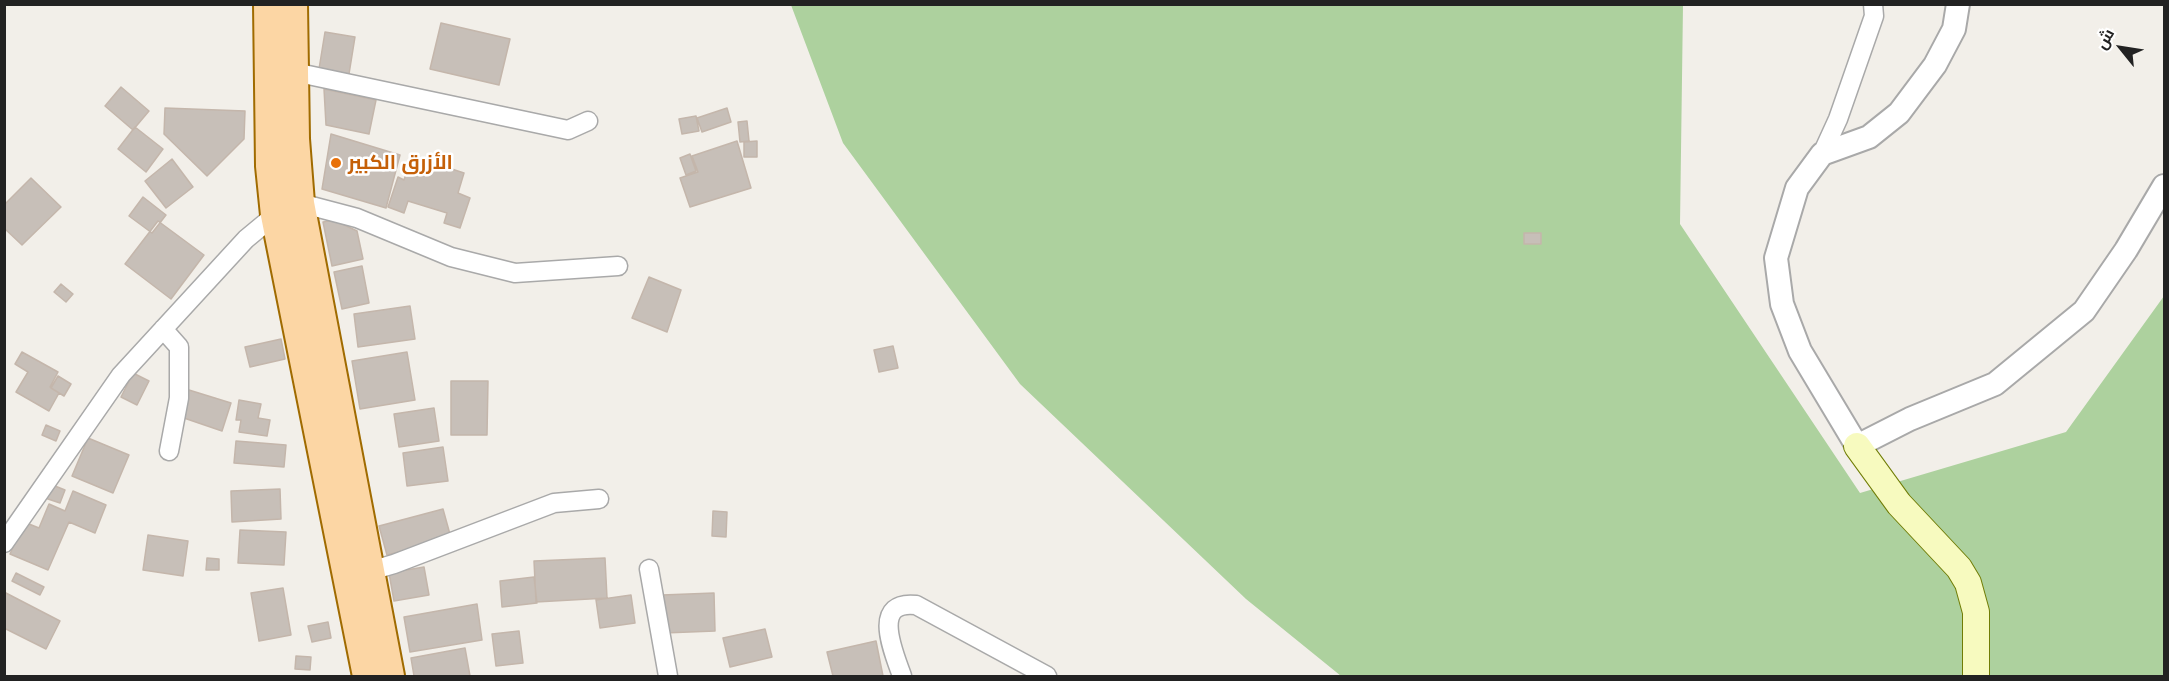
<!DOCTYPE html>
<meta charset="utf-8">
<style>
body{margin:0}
#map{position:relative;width:2169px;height:681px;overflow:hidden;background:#f2efe9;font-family:Arial,Cairo,sans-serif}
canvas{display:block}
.frame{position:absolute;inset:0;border:6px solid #222;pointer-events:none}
.north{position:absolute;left:2091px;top:18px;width:60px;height:60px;-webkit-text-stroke:4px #fff;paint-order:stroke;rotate:300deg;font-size:16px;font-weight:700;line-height:24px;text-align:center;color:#222}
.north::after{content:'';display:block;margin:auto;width:21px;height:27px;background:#222;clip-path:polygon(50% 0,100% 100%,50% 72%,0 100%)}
</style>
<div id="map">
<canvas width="2169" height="681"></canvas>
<div class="frame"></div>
<div class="north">ش</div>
</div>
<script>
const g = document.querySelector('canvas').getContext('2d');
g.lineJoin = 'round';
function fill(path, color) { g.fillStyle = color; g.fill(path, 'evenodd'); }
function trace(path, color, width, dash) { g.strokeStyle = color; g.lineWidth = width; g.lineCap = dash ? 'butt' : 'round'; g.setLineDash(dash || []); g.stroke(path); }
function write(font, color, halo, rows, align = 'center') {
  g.font = font + ' Arial,Cairo,sans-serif'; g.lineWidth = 5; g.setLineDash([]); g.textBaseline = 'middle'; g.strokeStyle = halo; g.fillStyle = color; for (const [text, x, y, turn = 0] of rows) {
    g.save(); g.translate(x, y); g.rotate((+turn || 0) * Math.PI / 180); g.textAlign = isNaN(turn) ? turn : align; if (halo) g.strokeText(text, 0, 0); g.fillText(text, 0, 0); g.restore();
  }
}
fill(new Path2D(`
 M791,5H1683L1680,224L1860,493L2066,432L2164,296V676H1341L1246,599L1020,384L843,143Z`), '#add19e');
const building = new Path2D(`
 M441,23L510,39L499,85L430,69Z
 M325,32L355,37L349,74L319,69Z
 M121,87L149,111L133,130L105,106Z
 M324,89L376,100L369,134L326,125Z
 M165,108L245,111L244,139L207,176L164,134Z
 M727,108L731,122L702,132L697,118Z
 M696,116L699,131L682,134L679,119Z
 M747,121L749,141L740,142L738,122Z
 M135,127L163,149L146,172L118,149Z
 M331,134L400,155L386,208L322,189Z
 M737,141L751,188L690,207L680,178L698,172L692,156Z
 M757,141V157H744V142Z
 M690,154L696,171L686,175L680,158Z
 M412,156L464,173L458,193L470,198L460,228L444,223L447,213L408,201L404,213L388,207L398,177L404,180Z
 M172,159L193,187L166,208L145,181Z
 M31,178L61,207L22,245L4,228V205Z
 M143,197L166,215L152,233L129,216Z
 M334,220L357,231L363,259L332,266L323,222Z
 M158,221L204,255L171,299L125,264Z
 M1524,233H1541V244H1524Z
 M362,266L369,303L342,309L334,272Z
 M649,277L681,290L667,332L632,318Z
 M61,284L73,294L66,302L54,292Z
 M410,306L415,339L358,347L354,314Z
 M281,339L285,359L250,367L245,347Z
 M893,346L898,368L879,372L874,350Z
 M22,352L58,372L50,387L59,393L49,411L16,392L28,372L15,364Z
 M407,352L415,400L360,409L352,361Z
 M133,373L149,381L137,405L121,397Z
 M58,376L71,384L64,396L51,388Z
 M451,381H488L487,435H451Z
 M189,390L231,403L222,431L181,417Z
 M239,400L261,404L258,418L270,420L267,436L239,432L241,420H236Z
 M434,408L439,441L399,447L394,414Z
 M46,425L60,431L56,441L42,435Z
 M88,438L129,455L113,493L72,476Z
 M236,441L286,445L284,467L234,463Z
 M443,447L448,481L407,486L403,453Z
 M50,484L65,490L60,503L45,498Z
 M280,489L281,519L232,522L231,491Z
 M73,491L106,505L95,533L69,522L48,570L10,554L24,522L39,528L49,504L65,511Z
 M443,509L451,538L387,555L379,526Z
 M713,511L727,512L726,537L712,536Z
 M240,530L286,532L284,565L238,563Z
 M148,535L188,541L183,576L143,570Z
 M207,558L219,559V570H206Z
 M605,558L607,598L536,602L534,561Z
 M424,567L429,595L394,601L389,573Z
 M16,573L44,587L40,595L12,581Z
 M534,577L537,603L502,607L500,581Z
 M283,588L291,635L259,641L251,593Z
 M4,592L60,621L46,649L4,628Z
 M714,593L715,631L664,633L662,595Z
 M631,595L635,623L600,628L596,600Z
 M477,604L482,640L410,652L404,617Z
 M328,622L331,638L312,642L308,626Z
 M765,629L772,657L730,667L723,638Z
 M519,631L523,663L496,666L492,634Z
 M876,641L883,676H833L827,652Z
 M465,648L470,676H414L411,658Z
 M296,656L311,657L310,670L295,669Z`);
fill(building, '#c7bfb8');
trace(building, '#c4b6ab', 1.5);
const minor = new Path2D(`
 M294,72L568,130L588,121
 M1822,154L1838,119L1874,16L1873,4
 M163,329L179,347V398L169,451
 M4,543L121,375L246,239L275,215L300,203L357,218L451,257L515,273L618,266
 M649,569L668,676
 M370,571L394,564L554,503L599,499
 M902,676C894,653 870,600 916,605L1047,676`);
const tertiary = new Path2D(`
 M1958,4L1954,29L1935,65L1899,113L1869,137L1822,154L1797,188L1776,258L1782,304L1800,351L1857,446L1910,419L1995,384L2084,311L2126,250L2164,186`);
const secondary = new Path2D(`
 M1857,446L1899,504L1959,568L1968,583L1976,612V676`);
const primary = new Path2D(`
 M268,4L270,166L275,215L367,676
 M293,4L295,139L300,203L390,676`);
trace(minor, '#a9a9a9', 21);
trace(tertiary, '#a9a9a9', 26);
trace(secondary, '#707d05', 28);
trace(primary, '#a06b00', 32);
trace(minor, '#fff', 18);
trace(tertiary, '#fff', 22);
trace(secondary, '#f7fabf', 26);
trace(primary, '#fcd6a4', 28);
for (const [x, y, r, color] of [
 [336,163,6,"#e8710a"]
]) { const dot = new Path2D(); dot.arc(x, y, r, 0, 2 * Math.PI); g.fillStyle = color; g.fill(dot); trace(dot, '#fff', 2); }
write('bold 20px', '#c56008', '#fff', [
 ["الأزرق الكبير",348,163]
], 'left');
</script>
